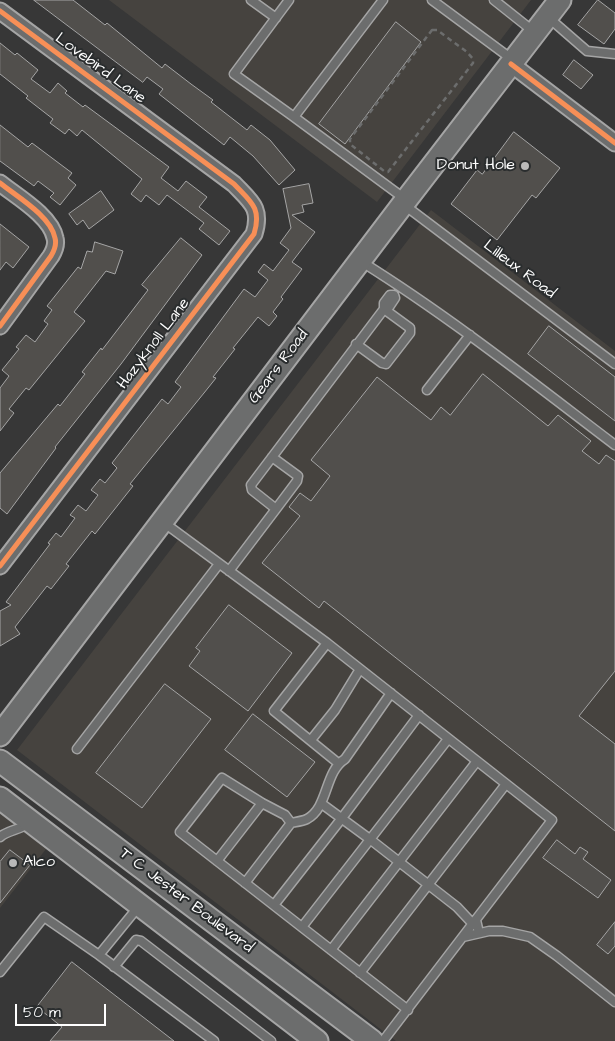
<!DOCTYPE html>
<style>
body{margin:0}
#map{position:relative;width:615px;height:1041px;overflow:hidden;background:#373737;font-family:"Architects Daughter",sans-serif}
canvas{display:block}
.scale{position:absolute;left:15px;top:1004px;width:91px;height:22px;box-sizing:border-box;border:2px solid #fff;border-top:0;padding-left:6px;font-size:15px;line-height:18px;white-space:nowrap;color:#fff;-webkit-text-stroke:4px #2a2d2e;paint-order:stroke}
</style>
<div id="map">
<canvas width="615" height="1041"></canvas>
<div class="scale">50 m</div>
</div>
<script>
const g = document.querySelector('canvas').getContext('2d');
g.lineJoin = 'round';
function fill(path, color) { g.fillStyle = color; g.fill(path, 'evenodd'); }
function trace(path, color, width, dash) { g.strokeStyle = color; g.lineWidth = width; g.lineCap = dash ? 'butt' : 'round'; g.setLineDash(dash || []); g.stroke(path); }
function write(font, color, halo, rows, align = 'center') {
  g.font = font + ' "Architects Daughter",sans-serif'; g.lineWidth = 4; g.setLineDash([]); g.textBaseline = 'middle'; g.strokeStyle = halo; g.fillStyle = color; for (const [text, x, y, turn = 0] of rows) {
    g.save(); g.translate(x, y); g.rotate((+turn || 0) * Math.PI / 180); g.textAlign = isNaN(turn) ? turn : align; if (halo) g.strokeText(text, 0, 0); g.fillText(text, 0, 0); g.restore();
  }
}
fill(new Path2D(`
 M109,0H531L377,202Z
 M431,210L615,351V1041H396L17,750Z
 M0,813L46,849L0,908Z`), '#46433f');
const building = new Path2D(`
 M34,0H73L105,25L107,23L162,68L165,64L191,84L213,100L211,102L247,130L251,125L270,140L295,170L279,185L253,156L230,137L224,145L159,94L163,89L147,77L143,82Z
 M598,0L615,13V29L604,44L578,25Z
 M396,22L421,42L345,144L319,124Z
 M0,43L15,55L17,53L38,70L31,79L50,93L58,83L67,91L65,93L83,107L85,105L169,167L161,178L178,191L186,181L207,197L199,207L230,231L219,245L199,229L204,223L167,195L159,205L146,195L141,202L131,194L142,179L82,130L77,136L69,129L65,134L50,123L53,119L26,98L28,96L0,74Z
 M574,60L593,75L581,89L563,75Z
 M0,125L28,147L32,143L72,173L68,178L76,185L60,205L50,197L54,193L38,181L34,186L0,161Z
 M514,132L560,168L536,198L532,195L497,240L451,204L477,170L482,174Z
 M309,184L313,203L302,205L304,212L292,215L315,232L292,262L302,269L281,297L283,299L273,312L277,316L269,326L258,317L233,348L235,349L213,377L216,378L204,393L130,484L133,486L95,534L92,531L66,564L69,566L51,589L47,586L15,627L20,634L0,646V611L11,605L6,602L50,544L48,543L56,533L61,537L75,518L70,515L78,505L86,511L98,495L91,490L100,479L105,483L117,468L112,463L162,399L168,404L181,387L175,382L244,289L255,297L268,280L258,272L264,264L273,271L289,250L280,243L291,228L283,189Z
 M101,191L114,210L89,229L83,220L77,225L69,214Z
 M0,224L29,247L13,268L6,262L0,270Z
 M181,238L202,255L121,364L55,447L56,448L7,514L0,508V473L58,404L60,406L85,374L82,372L101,348L102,350L148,290L142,285Z
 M95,242L123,251L115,274L106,271L74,312L85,321L29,390L26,388L9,409L14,413L0,431V388L9,376L2,370L19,349L16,347L26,335L35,342L48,324L44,321L52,310L47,306L78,267L81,269L87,251L92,252Z
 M549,326L615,377V421L528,354Z
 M483,374L548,426L558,415L591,441L582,451L599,464L606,455L615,461V671L579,716L615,744V831L324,601L319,608L262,563L300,516L289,507L300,493L311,501L330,476L311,460L377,377L431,420L441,407L450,415Z
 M229,605L292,653L248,711L189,666L200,651L196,648Z
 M165,684L211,719L142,808L96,773Z
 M253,714L315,762L287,797L225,750Z
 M557,840L575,854L580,847L588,852L583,859L611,880L598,898L543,858Z
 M10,850L30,865L0,903V862Z
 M615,922V946L608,954L597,945Z
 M72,962L174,1041H50L62,1027L37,1007Z`);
fill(building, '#514f4c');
trace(building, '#a5a5a5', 1);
const lane = new Path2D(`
 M251,0L276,18
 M289,0L234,74L294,117
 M383,0L294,117L405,199
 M432,0L513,60
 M494,0L533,31
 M549,18L587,51L615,54
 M403,204L615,364
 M362,262C450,317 532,382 615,445
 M356,344L382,363L386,364L410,333V328L384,309
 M427,390L470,335
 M272,457L298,476L297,481L276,509
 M163,522L327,643L552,820L383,1041
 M229,571L276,509L252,490L251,485L384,309L389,307L395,298L394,295H390L384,303V309
 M327,643L274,711L338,763
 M311,740L335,710L360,669
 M77,749L219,564
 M322,804L371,840L457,907L472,923L476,920L479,933
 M291,823L285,815L262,803L222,778L180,832L408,1010
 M0,837C8,830 20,830 29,823
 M217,861L262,803
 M245,883L291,823C296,822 303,821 307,819C329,807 324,772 345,759L391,693
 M274,905L342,818L419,715
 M139,906L99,955L214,1041
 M302,927L448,739
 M463,937L489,931H503L530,937L557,956L615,1002
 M331,950L477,761
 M114,967L136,940L141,941L271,1041
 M0,972L44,917L99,955
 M360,973L506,784`);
const street = new Path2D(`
 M0,11L234,184C251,202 262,208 254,234L0,566
 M511,64L615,143
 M0,183C16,196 51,216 55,238C57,245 54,251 51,256L0,326`);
const secondary = new Path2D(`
 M0,735L403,204L560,0
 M0,761L372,1041
 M0,798L317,1041`);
trace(lane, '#a5a5a5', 11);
trace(street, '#a5a5a5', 19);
trace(secondary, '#a5a5a5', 25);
trace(new Path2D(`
 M432,30H437L467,52L473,59V63L388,172L384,171L350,144V139Z`), '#6c6d6d', 2.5, [5, 4]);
trace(lane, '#6c6d6d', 8);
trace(street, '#6c6d6d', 15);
trace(secondary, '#6c6d6d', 21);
trace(new Path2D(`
 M0,11L234,184C251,202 262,208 254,234L0,566
 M511,64L615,143
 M0,183C16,196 51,216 55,238C57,245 54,251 51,256L0,326`), '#f78f57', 5);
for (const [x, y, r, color] of [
 [525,166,5,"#b9b9b9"],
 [13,863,5,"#b9b9b9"]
]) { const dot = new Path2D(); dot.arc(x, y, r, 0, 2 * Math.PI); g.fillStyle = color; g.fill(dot); trace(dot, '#2a2d2e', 2); }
write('16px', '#fff', '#2a2d2e', [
 ["Lovebird Lane",100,69,36],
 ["Lilleux Road",519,270,37],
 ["Hazyknoll Lane",154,344,-53],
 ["Gears Road",279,367,-53],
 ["T C Jester Boulevard",186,901,37]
]);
write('16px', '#fff', '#2a2d2e', [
 ["Donut Hole",515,166],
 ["Alco",23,863,"left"]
], 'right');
</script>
